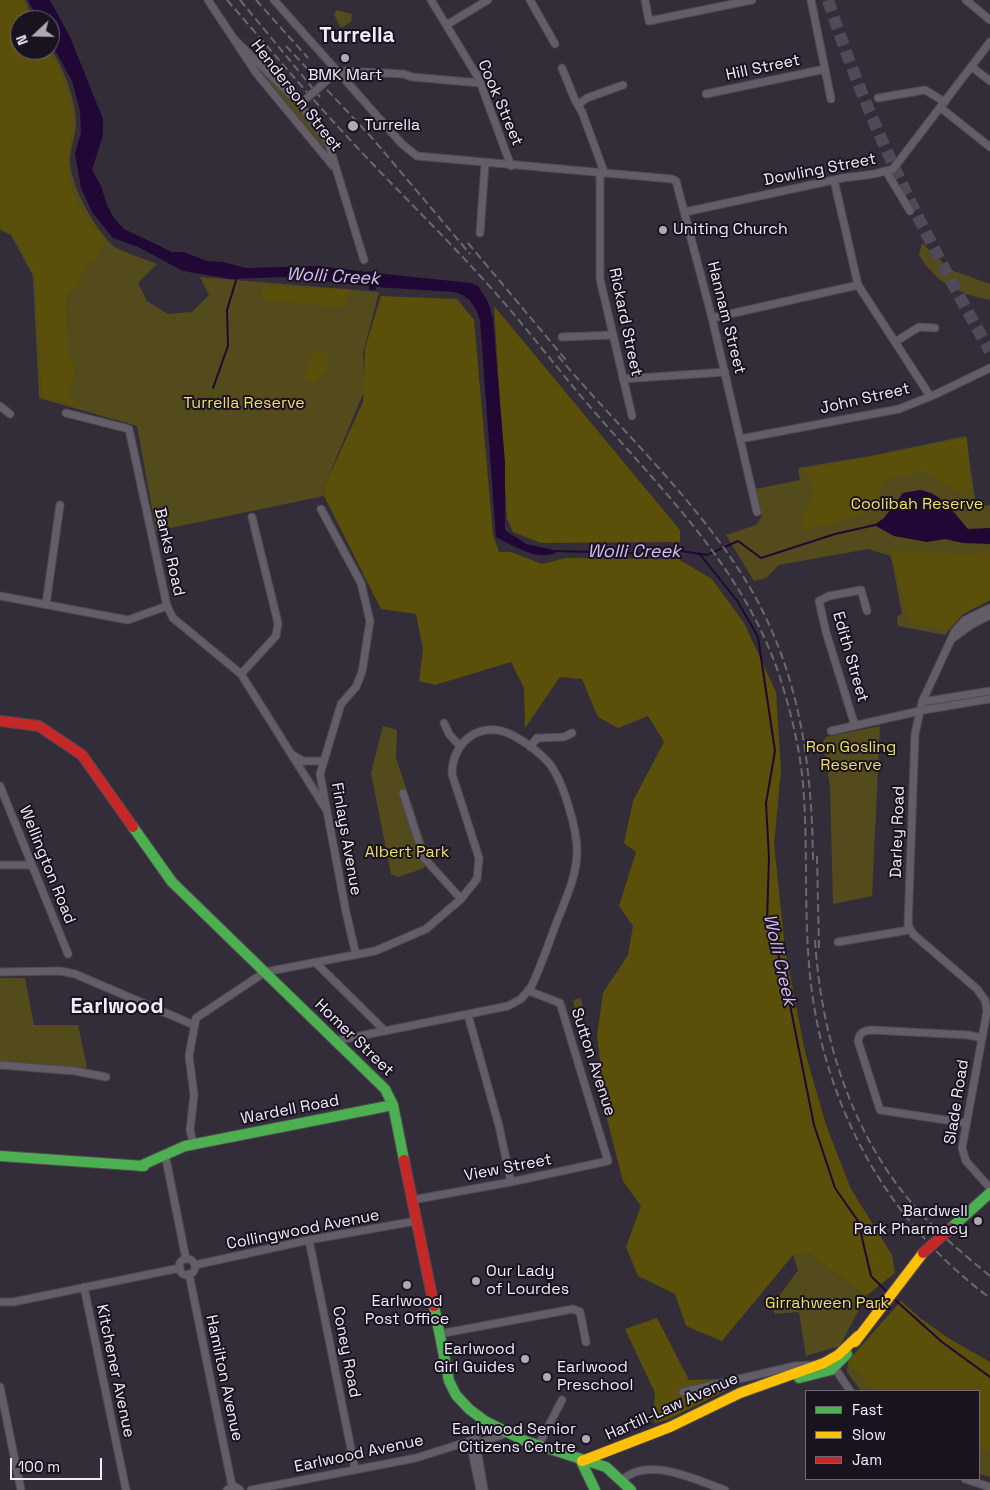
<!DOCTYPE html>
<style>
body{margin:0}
#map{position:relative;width:990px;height:1490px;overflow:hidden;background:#332d3a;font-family:"Space Grotesk",sans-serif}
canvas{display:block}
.legend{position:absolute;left:805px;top:1390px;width:175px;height:90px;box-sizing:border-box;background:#18131e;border:1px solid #6f6976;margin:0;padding:6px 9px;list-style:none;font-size:15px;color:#f1eafb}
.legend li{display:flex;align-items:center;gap:10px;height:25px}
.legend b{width:25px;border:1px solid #6f6976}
.north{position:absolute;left:10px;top:10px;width:50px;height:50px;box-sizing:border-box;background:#18131e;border:1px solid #6f6976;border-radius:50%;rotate:249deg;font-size:14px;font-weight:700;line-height:20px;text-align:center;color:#f1eafb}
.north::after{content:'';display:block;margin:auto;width:18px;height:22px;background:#aea8b7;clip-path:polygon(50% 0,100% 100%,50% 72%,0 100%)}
.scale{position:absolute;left:10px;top:1458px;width:92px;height:22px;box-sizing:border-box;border:2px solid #f1eafb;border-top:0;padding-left:6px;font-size:15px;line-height:18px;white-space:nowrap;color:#f1eafb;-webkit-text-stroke:4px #18131e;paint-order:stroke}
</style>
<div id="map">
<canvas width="990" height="1490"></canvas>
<ul class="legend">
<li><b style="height:6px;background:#4caf50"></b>Fast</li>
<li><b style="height:6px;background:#ffc107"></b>Slow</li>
<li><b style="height:6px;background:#c62828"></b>Jam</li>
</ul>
<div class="north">N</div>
<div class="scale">100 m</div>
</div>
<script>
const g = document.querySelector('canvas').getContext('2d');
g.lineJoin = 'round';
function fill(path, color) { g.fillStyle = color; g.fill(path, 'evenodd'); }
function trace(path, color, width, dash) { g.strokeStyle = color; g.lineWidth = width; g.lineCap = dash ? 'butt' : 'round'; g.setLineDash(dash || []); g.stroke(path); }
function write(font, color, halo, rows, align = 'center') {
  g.font = font + ' "Space Grotesk",sans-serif'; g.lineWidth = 4; g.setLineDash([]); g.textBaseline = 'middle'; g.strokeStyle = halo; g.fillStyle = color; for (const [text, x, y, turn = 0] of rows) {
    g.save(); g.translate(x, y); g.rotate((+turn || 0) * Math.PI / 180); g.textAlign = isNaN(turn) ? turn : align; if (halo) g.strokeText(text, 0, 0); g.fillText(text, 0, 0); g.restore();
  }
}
fill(new Path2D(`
 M0,0H25L35,20H20V50H50V47C62,67 71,87 75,111C78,129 73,139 70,156C67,180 94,227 111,244C120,252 145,259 157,264L138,283L147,301L168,314L192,312L209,295L200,277L379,292L363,353L365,389L325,485L324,496L156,531L137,426L39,398L33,276L11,235L0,230Z
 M336,10L352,14L351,22L341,28L334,15Z
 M259,66L299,109L325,146L323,147L257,67Z
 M922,243L951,270L990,284V300C959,294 936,283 919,255Z
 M966,436L976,506L990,505V600L963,614L945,635L898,626L897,616L902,614L891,556L868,549L779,565L766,578L754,581L726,535L756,525L762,516L757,507L755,489L800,480L798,468L870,456Z
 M383,726L397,730L396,758L431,862L422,869L398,877L391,874L371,773Z
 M880,726L872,896L833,904L830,787L823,742L826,737Z
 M0,978H25L34,1025H78L87,1067L85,1068L0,1063Z
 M581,998L584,1017L576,1019L573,1000Z
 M807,1253L866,1296L840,1346L806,1356L799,1312L775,1314L771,1307L798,1270L793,1255Z
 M848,1361L863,1374L873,1391H861L847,1372Z
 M990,1415V1477L979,1474V1437Z`), '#534b1b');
fill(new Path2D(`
 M0,0H22L31,20H20V50H48C59,68 67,87 71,107C75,126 69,143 68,161C66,190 86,219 105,240L95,260L87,264L75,289L68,291L65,309L68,337L66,346L75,369L69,395L77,406L42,397L35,275L13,234L0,227Z
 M263,286L349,289L344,307L261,300Z
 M381,296L457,299L474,320L493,535L499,552H511L542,564L566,558L678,559L712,579L744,623L776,692L781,770L774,844L785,949L805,1052L826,1125L851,1189L892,1255L895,1273L866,1296L807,1253L793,1255L722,1341L686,1326L675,1294L638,1276L626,1247L641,1206L623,1181L607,1119L597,1036L603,993L628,955L633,926L619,906L636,852L624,843L633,801L664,742L648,716L618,728L598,717L582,679L560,677L525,728L524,688L511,662L435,685L419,681L423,649L416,614L381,609L324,496L325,485L363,402L365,348Z
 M494,306L680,530V542L541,543L513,532L507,518Z
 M312,352L328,353L327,372L314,383L304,380Z
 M967,438L971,499L922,471L884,481L870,512L804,531L801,523L815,488L802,470Z
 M990,550V600L963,614L948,629L911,624L889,551L973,554Z
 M901,1301L920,1318L950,1339L990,1362V1450L979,1449V1391H873L862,1376L847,1362Z
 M657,1318L689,1380L719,1379L729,1389L667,1420L654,1423L653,1417L655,1393L625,1329Z`), '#5a5009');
fill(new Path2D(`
 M28,0H50L70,37L103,119V135L92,170L101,186L107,205L114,218L124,229L172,252H184L207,261L223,262L246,268L319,266L367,272L374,271L375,273L471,283L478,286L488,302L493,319L505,462V530L526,544L559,551C539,563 514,546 496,537L480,320C475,305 470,296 454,292L376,287V290H369V286L282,277L231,279L183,271L138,247L113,238L92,212L81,188L75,154L81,133L80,111L72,81L50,41V20H38Z
 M920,490C942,493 954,513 968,529L990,528V544L963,543L945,539L927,542L894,536L874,525L884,518L903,493Z`), '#210735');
trace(new Path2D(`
 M213,388L228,346L227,310L237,277
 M556,551L660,554L681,551L707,555L738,541L761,558L835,534L875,525
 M699,553L738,602L758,637L775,751L766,803L769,858L767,920L783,970L814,1125L835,1188L858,1221L871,1276L888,1293
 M893,1298L942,1342L990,1377`), '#210735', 2);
trace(new Path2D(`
 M828,0C868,123 926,239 990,351`), '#504957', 12, [12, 6]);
const street = new Path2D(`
 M208,0L257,74L333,166
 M274,0L402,144L417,156L672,179L676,181L712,318L757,512
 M431,0L479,79L511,166
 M530,0L555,44
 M645,0L649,21L752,0
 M811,0L831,99
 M966,0L990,20
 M448,24L488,0
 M234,39L300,104L328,142L364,260
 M972,67L990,81
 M562,68L575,100L582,112L603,169L600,176V279L632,416
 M335,74L343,71L404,74L412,77L480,83
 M706,94L825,69
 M878,98L925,90L945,102
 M578,105L587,98L623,85
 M941,108L990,147
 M886,171L910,211
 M834,180L858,285L930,396
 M685,212L843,178L874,174L893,169L990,42
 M480,233L485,164
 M712,318L858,285
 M562,337L613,335
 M895,342L919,327L935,328
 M623,379L725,372
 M0,406L10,414
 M66,413L129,429L167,606L173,618L241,674L327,811
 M740,439L899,409L934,395L990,368
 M321,509L361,583L370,621L362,672L356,687L341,704L320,774L346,912L356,955
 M0,596L128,620L167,606
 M46,604L60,505
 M990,608L965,620L955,631L922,702L915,734L908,925L913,934L977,989L985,1000L987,1011L962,1148L966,1161L990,1188
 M952,639L971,625L990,615
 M241,674L276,636L278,623L252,517
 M922,702L990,691
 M444,723L449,734L459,745
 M855,726L826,632L819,601L829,596L861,590L867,611
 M831,731L924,710L990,699
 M530,747L537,738L564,737L572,733
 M291,754L303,761H322
 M0,786L68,954
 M403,793L424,858L461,899
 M0,865H32
 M838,942L909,930
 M315,962L385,1031
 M0,972L60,971L75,974L194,1025
 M468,1015L499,1126L511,1182
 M0,1065L75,1071L106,1077
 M965,1123L880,1110L858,1041C860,1032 863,1031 872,1030L968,1035L982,1038
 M194,1146L190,1130L194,1095L189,1056L196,1018L265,972L375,951L426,929L461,899L477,879L479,858L452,774C452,750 469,727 497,730C513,732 537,750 548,762C563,779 577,829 577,851C577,877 565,900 556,924C548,945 541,967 531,987L521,999L508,1006L335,1041
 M166,1159L186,1259
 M412,1200L511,1182L608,1161L560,1003L529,991
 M309,1240L355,1469
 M179 1267a8 8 0 1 1 16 0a8 8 0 1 1-16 0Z
 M195,1265L309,1240L416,1221
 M189,1274L232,1486
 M84,1287L126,1490
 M0,1302H13L180,1268
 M439,1334L573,1309L580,1312L586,1342
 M833,1365L850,1391
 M0,1387L21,1490
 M683,1392L795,1366L812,1365
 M538,1446L562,1400
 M965,1479L990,1487
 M621,1481C648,1455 695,1480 725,1490
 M227,1490L234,1486L240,1490
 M251,1490L416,1458L473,1440
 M480,1490L471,1447L484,1420
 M484,1490L477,1449L482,1442L507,1433`);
const fast = new Path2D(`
 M133,827L172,882L385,1089L393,1105L404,1160
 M0,1156L144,1166
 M140,1166L185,1146L393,1105
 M951,1228L990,1193
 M434,1306L449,1381L456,1395L469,1409L485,1421L525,1441L606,1467L631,1490
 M799,1378L831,1370L847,1354
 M581,1461L595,1490`);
const slow = new Path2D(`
 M855,1342L923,1253
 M582,1461L670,1427L740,1393L824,1363L838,1355L858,1336`);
const jam = new Path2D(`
 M0,721L39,726L82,755L133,827
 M404,1160L434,1306`);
trace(street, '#4f4955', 9);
trace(fast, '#4f4955', 12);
trace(slow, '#4f4955', 12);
trace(jam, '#4f4955', 12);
trace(street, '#625d67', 7);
trace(fast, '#4caf50', 10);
trace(slow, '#ffc107', 10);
trace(jam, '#c62828', 10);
trace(new Path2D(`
 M227,0C265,43 302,88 341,130C390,184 443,234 492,289C527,328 558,370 592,409C666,495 748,573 782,684C792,717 800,750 803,784C808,844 804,904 809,964C819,1096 883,1219 990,1298
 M240,0L320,97
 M256,0L308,58
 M286,46L373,139L470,254
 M468,243L566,360
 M558,356C618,427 688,492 739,570C798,660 812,758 813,863
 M817,856L819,949
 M815,940C821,1034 849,1128 910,1201C933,1229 962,1253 990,1276`), '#6c6871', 2, [8, 4]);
const streetBridge = new Path2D(`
 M306,99L332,76`);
const jamBridge = new Path2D(`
 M923,1253L951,1228`);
trace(streetBridge, '#4f4955', 9, []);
trace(jamBridge, '#4f4955', 12, []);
trace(streetBridge, '#625d67', 7);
trace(jamBridge, '#c62828', 10);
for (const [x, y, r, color] of [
 [345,58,5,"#aea8b7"],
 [353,126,6,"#aea8b7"],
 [663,230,5,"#aea8b7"],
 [978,1221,5,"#aea8b7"],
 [476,1281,5,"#aea8b7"],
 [407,1285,5,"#aea8b7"],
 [525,1359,5,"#aea8b7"],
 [547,1377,5,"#aea8b7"],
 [586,1439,5,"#aea8b7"]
]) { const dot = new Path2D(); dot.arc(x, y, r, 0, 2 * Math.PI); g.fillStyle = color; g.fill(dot); trace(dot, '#18131e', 2); }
write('16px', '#f1eafb', '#18131e', [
 ["Hill Street",763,68,-12],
 ["Henderson Street",296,96,52],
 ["Cook Street",500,103,67],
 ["Dowling Street",820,170,-11],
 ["Hannam Street",726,318,76],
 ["Rickard Street",625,322,78],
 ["John Street",865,399,-13],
 ["Banks Road",169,552,77],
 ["Edith Street",850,657,74],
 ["Darley Road",898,832,-88],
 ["Finlays Avenue",346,839,80],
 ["Wellington Road",47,865,68],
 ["Homer Street",354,1038,44],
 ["Sutton Avenue",593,1062,72],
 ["Slade Road",957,1102,-81],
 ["Wardell Road",290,1110,-11],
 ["View Street",508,1168,-11],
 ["Collingwood Avenue",303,1230,-11],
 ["Coney Road",346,1352,79],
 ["Kitchener Avenue",115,1371,78],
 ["Hamilton Avenue",224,1378,78],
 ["Hartill-Law Avenue",672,1407,-24],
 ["Earlwood Avenue",359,1454,-12]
]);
write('16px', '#f1eafb', '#18131e', [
 ["BMK Mart",345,76,"center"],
 ["Turrella",364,126],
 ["Uniting Church",673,230],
 ["Bardwell",968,1212,"right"],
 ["Park Pharmacy",968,1230,"right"],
 ["Our Lady",486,1272],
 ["of Lourdes",486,1290],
 ["Earlwood",407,1302,"center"],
 ["Post Office",407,1320,"center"],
 ["Earlwood",515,1350,"right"],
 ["Girl Guides",515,1368,"right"],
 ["Earlwood",557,1368],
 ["Preschool",557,1386],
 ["Earlwood Senior",576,1430,"right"],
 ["Citizens Centre",576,1448,"right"]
], 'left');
write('16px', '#f2df62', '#18131e', [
 ["Turrella Reserve",244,404],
 ["Coolibah Reserve",917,505],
 ["Ron Gosling",851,748],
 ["Reserve",851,766],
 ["Albert Park",407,853],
 ["Girrahween Park",827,1304]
]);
write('italic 18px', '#d5baf6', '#18131e', [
 ["Wolli Creek",333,277,3],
 ["Wolli Creek",634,552],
 ["Wolli Creek",779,960,77]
]);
write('bold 21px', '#f1eafb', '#18131e', [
 ["Turrella",357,36],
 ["Earlwood",117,1007]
]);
</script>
